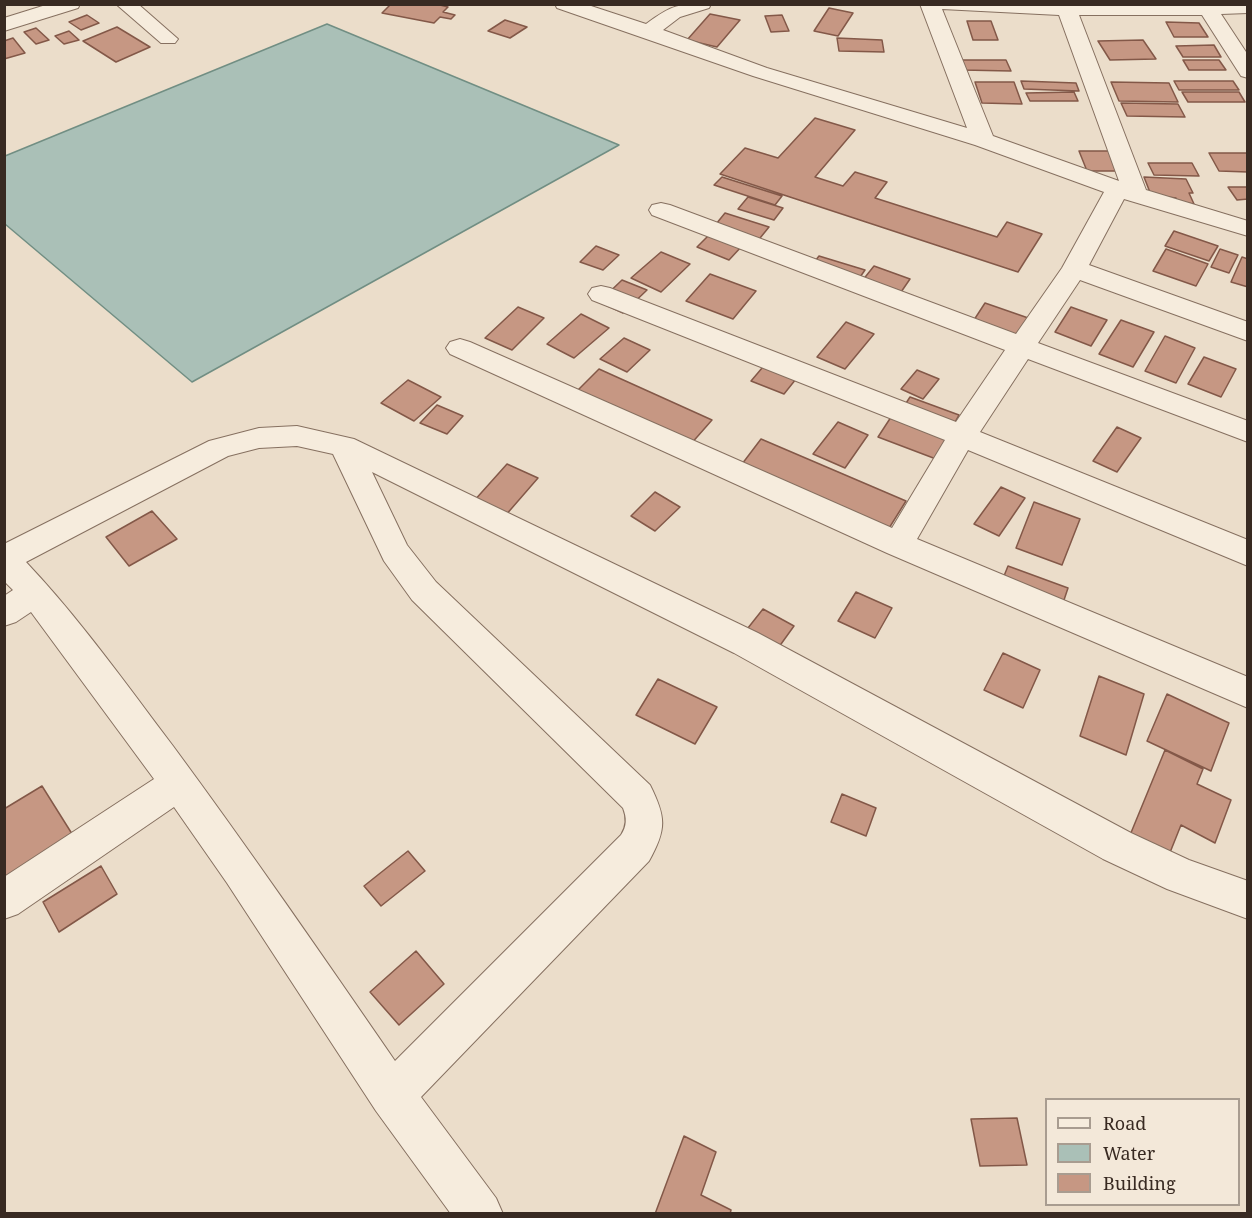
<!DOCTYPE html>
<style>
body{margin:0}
#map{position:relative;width:1252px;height:1218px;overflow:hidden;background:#ebddca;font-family:"Noto Serif",serif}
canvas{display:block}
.frame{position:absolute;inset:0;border:6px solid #382a22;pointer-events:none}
.legend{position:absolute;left:1045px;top:1098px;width:195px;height:108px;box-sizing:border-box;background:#f3e8d9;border:2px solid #a89c90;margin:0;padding:8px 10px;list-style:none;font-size:18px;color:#382a22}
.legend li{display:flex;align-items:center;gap:12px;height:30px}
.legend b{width:30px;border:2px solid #a89c90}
</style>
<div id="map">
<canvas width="1252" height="1218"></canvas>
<div class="frame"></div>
<ul class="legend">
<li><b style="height:8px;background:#f6ecdd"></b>Road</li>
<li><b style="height:16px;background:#aac0b7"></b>Water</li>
<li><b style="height:16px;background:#c69783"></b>Building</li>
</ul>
</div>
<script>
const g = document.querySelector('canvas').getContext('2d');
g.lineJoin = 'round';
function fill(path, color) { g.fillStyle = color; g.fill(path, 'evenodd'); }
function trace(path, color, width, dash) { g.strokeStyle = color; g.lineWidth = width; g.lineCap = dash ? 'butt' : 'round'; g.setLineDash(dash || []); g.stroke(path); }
const water = new Path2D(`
 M327,24L619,145L192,382L5,224V156Z`);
fill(water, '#aac0b7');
trace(water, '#718e83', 1.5);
const building = new Path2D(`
 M391,4H436L448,7L443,12L455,15L451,19L440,17L434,23L382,13Z
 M829,8L853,13L838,36L814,31Z
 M710,14L740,20L717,47L687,40Z
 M87,15L99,23L81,30L69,22Z
 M782,15L789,31L771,32L765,16Z
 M505,20L527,27L510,38L488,31Z
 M967,21H991L998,40H973Z
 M1166,22L1199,23L1208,37H1174Z
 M117,27L150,47L116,62L83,41Z
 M36,28L49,40L36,44L24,32Z
 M69,31L79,40L64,44L55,36Z
 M13,38L25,53L4,59V41Z
 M837,38L882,40L884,52L839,51Z
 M1143,40L1156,59L1110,60L1098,41Z
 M1214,45L1221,57H1183L1176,46Z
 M958,60H1006L1011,71L962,70Z
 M1183,60H1219L1226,70H1189Z
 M1021,81L1076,83L1079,91L1024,89Z
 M1174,81H1233L1239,90H1179Z
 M975,82H1014L1022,104L982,103Z
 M1111,82L1169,83L1178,102L1119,101Z
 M1074,92L1078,101H1030L1026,93Z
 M1182,92H1239L1245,102H1188Z
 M1121,103L1178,104L1185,117L1127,116Z
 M815,118L855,130L815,177L843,186L855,172L887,182L875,198L997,237L1007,222L1042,234L1018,272L720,174L745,148L778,158Z
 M1079,151H1114L1123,171H1087Z
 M1209,153H1248V172L1219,171Z
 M1148,163H1192L1199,176L1154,175Z
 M722,177L782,196L775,205L714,185Z
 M1144,177L1186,179L1193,193H1189L1194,204L1178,202L1176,198L1151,195Z
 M1228,187H1248V199L1237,200Z
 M748,197L783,208L774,220L738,209Z
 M725,213L769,227L756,243L712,229Z
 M1174,231L1218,246L1209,261L1165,246Z
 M710,234L742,246L729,260L697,247Z
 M596,246L619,255L603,270L580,262Z
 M1166,249L1208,264L1196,286L1153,271Z
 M1220,249L1238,255L1229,273L1211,267Z
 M661,252L690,264L661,292L631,278Z
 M819,256L865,270L858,280L812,265Z
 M1242,257L1248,259V287L1231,282Z
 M874,266L910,279L899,295L862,281Z
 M710,274L756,291L733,319L686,301Z
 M622,280L647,290L623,313L599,302Z
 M985,303L1034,320L1022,341L972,323Z
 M518,307L544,318L512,350L485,338Z
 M1071,307L1107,320L1091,346L1055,332Z
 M581,314L609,328L574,358L547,344Z
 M1121,320L1154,332L1133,367L1099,354Z
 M846,322L874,334L845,369L817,357Z
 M1165,336L1195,348L1176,383L1145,371Z
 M624,338L650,350L627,372L600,359Z
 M1204,357L1236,369L1221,397L1188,384Z
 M768,361L800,374L784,394L751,381Z
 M599,369L712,420L690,445L576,392Z
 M917,370L939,379L923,399L901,389Z
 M408,380L441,397L414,421L381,403Z
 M910,397L959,415L949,433L899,414Z
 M437,405L463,416L447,434L420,423Z
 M893,414L950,435L936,459L878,437Z
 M838,422L868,435L845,468L813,454Z
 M1117,427L1141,438L1117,472L1093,461Z
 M761,439L906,501L886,533L739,468Z
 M507,464L538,478L505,516L473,502Z
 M1001,487L1025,498L999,536L974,524Z
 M655,492L680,507L655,531L631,516Z
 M1034,502L1080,519L1062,565L1016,548Z
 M152,511L177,539L129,566L106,537Z
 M1008,566L1068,588L1061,609L1000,586Z
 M856,592L892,608L875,638L838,621Z
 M763,609L794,626L776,651L744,633Z
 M1003,653L1040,670L1023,708L984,690Z
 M1099,676L1144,694L1126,755L1080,736Z
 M658,679L717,707L695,744L636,715Z
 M1167,694L1229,723L1211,771L1147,741Z
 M1165,750L1203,769L1197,784L1231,800L1215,843L1181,825L1167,860L1128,840Z
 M42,786L79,845L4,893V809Z
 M842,794L876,808L866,836L831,822Z
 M408,851L425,871L381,906L364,886Z
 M101,866L117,894L59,932L43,902Z
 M416,951L444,984L399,1025L370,992Z
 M1017,1118L1027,1165L980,1166L971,1119Z
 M684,1136L716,1152L701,1195L731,1210L730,1214H655Z`);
fill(building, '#c69783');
trace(building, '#835848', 1.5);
const minor = new Path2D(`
 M49,4H80L78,8L4,31V18Z
 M116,4H138L178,39L175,43H161Z
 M555,4H585L646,24C673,4 678,4 711,4L709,8L680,17L663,30L767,68L967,128L920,4H1248V13L1221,14L1248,55V78L1241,76L1202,15H1079L1146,190L1248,221V236L1124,199L1089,265L1248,322V341L1080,280L1038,343L1248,421V442L1028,359L980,432L1248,540V566L968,450L917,539L1248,677V708L887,553L450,354L446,348L450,342L460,339L470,342L892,528L945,440L592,300L588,294L592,288L601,286L610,288L956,422L1005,350L652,215L649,210L652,205L661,203L670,205L1016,334L1062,268L1104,192L975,145L753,76L557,8ZM942,9L1059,15L1119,181L993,136Z
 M297,426L354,439L758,633L1131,833L1189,860L1248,881V919L1167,889L1103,859L734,653L372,472L407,545L436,582L650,785C666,817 667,829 649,861L421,1097L496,1198L503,1214H451L376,1111L227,883L174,807L18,914L4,919V877L154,779L31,612L16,622L4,626V596L13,590L4,581V544L209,441L259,428ZM297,446L333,454L384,561L412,600L623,808C627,818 627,826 621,835L395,1061C322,955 249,849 173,746C126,684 80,619 26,562L228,456L259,448Z`);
trace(minor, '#867060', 2);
fill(minor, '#f6ecdd');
</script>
